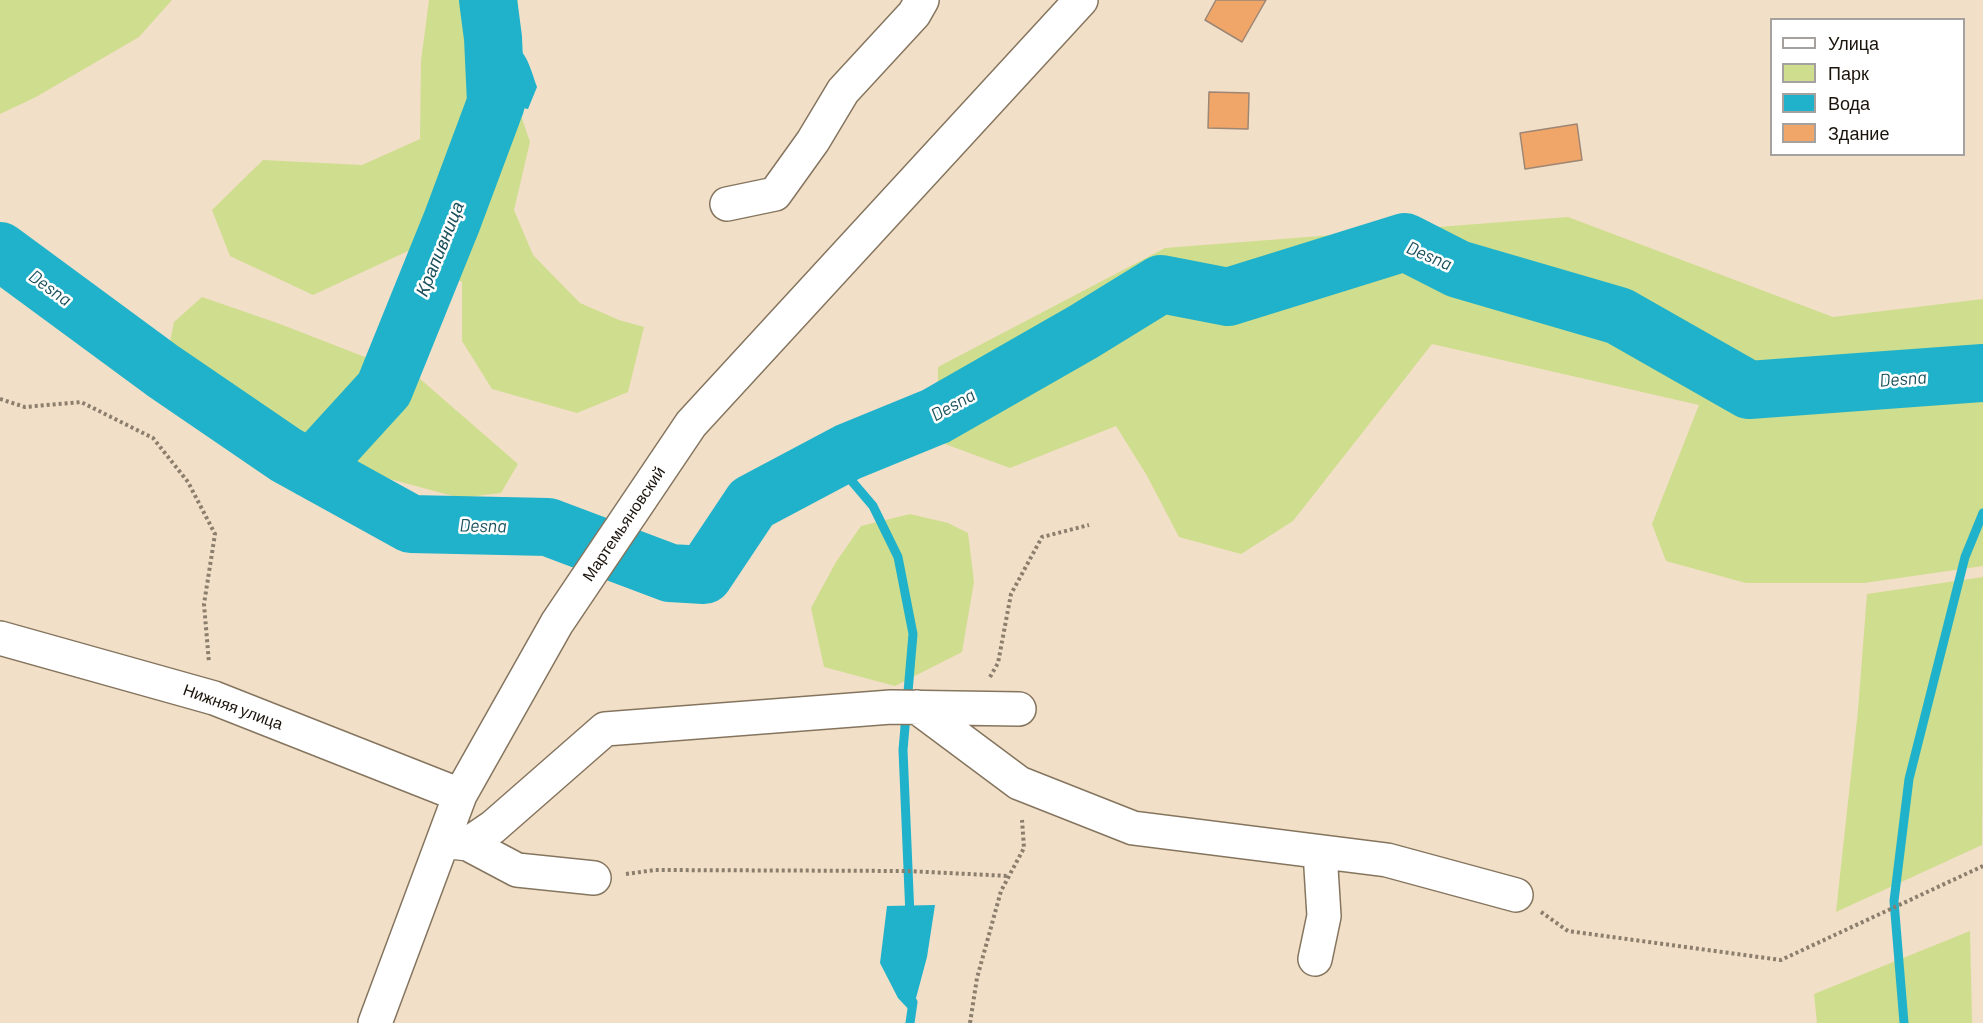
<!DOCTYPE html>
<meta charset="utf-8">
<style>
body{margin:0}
#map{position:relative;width:1983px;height:1023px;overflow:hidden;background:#f2dfc7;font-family:Barlow,sans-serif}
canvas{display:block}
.legend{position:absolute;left:1770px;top:18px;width:195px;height:138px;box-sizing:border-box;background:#fff;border:2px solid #a4a19e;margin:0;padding:8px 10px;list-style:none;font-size:18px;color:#1b140c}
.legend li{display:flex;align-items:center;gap:12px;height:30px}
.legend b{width:30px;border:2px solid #a4a19e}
</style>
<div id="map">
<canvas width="1983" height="1023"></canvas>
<ul class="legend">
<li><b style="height:8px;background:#fff"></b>Улица</li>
<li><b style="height:16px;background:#cfdd8e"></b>Парк</li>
<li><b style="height:16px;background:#20b2ca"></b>Вода</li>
<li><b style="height:16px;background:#f1a669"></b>Здание</li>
</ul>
</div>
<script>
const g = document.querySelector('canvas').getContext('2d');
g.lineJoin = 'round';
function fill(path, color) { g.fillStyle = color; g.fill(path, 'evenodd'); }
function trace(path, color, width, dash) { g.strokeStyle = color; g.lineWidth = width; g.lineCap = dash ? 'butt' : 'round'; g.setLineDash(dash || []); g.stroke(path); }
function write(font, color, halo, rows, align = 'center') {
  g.font = font + ' Barlow,sans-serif'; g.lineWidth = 5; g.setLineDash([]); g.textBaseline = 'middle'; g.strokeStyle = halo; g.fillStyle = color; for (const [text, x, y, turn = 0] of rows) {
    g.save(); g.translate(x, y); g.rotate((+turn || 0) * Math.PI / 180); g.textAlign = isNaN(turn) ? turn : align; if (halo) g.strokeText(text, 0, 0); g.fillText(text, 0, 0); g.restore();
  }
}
fill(new Path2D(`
 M0,0H172L139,37L36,97L0,114Z
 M429,0H518L514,44L513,92L530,142L514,210L533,255L580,303L619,320L644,327L628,392L577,413L492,389L462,341V282L408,251L313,295L230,256L212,210L263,160L362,165L420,139L421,61Z
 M1568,217L1833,317L1983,299V566L1864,583H1746L1666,561L1652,524L1699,405L1432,344L1293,521L1241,554L1179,537L1146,474L1116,426L1010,468L937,441L938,367L1165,248Z
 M202,297L280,324L419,378L518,464L501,493L460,498L390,479L285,436L167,356L174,322Z
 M910,514L948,523L968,533L974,582L962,652L895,686L824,667L811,608L836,562L861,526Z
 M1983,577L1982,845L1836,912L1858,710L1867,594Z
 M1970,931L1972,1023H1817L1814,994Z`), '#cfdd8e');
fill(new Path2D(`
 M493,38C526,44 527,59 537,87L528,109L496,103L480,76L482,54Z
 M935,905L927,957L912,1013L898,998L880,963L887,906Z`), '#20b2ca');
trace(new Path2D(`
 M833,459L873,506L898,557L913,634L903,750L910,916
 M910,1023L913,1002
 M1904,1023L1894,901L1909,779L1965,557L1983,513`), '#20b2ca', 9);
trace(new Path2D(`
 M0,251L163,371L286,455L411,524L548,527L670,573L704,575L752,503L848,452L936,416L1083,332L1161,284L1228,297L1405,242L1458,269L1619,316L1749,390L1983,373
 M311,469L384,389L452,221L496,103L493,38L488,0`), '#20b2ca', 58);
const building = new Path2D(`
 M1216,0H1266L1242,42L1205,20Z
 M1209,92L1249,93L1248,129L1208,128Z
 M1577,124L1582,160L1525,169L1520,133Z`);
fill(building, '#f1a669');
trace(building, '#9d8674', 1.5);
const minor = new Path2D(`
 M727,204L775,194L813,141L843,91L914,14L922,0
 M0,638L214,698L460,795
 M917,707L1019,783L1133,828L1387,860L1516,895
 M443,841L468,844L493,827L605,729L891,707L1019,709
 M468,844L517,870L594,878
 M1315,959L1324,916L1320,852
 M375,1023L460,795L557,623L691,424L1081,0`);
trace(minor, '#85755f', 36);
trace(new Path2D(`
 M0,399L25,407L81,402L153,438L188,482L215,534L204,604L209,663
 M990,677L998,663L1011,594L1042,537L1089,525
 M626,874L655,870L907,871L1009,876
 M1541,912L1568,931L1781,960L1983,866
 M970,1023L977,978L1001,891L1024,848L1022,820`), '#8b7e6d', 4, [3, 3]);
trace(minor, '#fff', 33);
write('16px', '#1b140c', '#fff', [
 ["Мартемьяновский",624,524,-56],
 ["Нижняя улица",233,707,20]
]);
write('italic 18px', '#1a515c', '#fff', [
 ["Крапивница",440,249,-68],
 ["Desna",1429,256,23],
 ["Desna",50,288,36],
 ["Desna",1903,379,-4],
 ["Desna",953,405,-29],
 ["Desna",483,526,1]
]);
</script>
